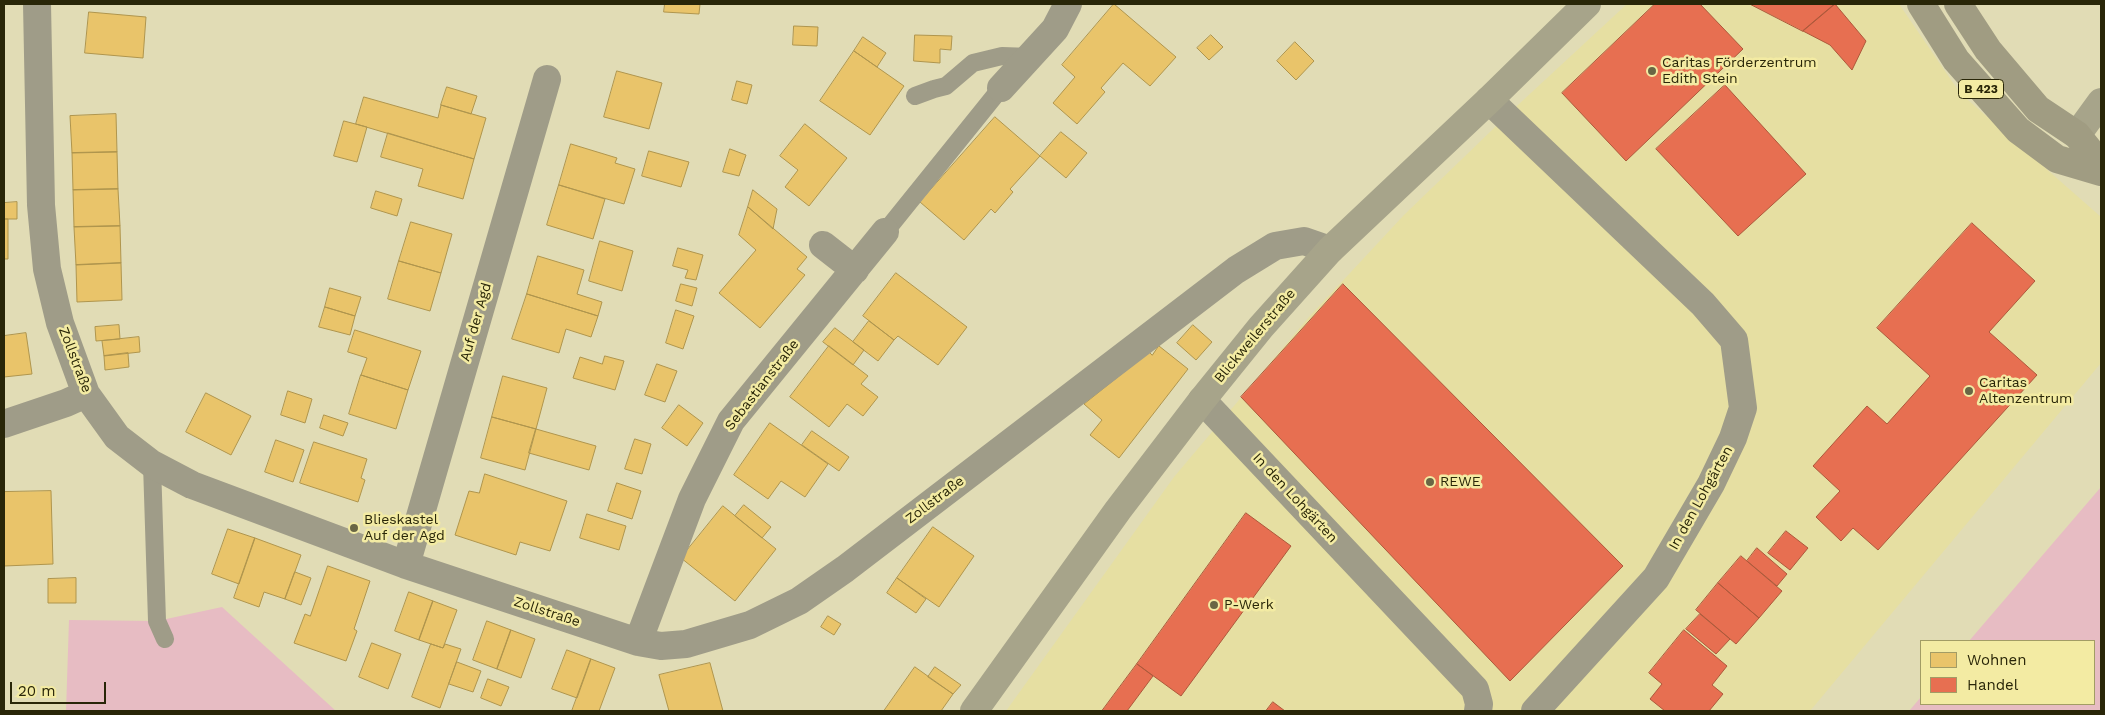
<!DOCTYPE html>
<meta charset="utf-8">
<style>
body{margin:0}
#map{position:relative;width:2105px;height:715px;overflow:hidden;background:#e1dcb5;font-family:"Work Sans",sans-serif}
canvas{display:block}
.frame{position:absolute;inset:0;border:5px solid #292608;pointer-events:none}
.legend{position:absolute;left:1920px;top:640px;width:175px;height:65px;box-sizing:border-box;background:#f3eba3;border:1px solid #a29c65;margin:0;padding:6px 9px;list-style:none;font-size:15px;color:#292608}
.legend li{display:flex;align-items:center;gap:10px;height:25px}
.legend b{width:25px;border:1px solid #a29c65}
.scale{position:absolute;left:10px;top:682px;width:96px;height:22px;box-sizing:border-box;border:2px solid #292608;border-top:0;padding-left:6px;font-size:15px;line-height:18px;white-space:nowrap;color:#292608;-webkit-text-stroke:4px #f3eba3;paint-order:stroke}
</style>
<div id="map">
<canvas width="2105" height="715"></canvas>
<div class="frame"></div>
<ul class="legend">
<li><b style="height:14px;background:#e9c46a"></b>Wohnen</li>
<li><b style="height:14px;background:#e76f51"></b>Handel</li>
</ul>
<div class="scale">20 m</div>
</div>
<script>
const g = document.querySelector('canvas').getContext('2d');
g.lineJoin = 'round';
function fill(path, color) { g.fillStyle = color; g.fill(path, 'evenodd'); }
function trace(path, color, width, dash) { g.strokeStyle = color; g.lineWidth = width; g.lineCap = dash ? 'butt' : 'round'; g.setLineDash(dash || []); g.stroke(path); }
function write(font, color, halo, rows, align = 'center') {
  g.font = font + ' "Work Sans",sans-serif'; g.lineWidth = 5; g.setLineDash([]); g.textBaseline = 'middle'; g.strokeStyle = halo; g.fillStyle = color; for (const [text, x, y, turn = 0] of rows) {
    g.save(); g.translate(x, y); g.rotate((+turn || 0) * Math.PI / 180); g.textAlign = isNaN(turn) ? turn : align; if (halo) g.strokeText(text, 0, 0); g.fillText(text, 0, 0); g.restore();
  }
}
fill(new Path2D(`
 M1627,4H1899L1960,93L2101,217V363L1810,711H1006L1174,477L1309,317L1404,215L1519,104Z`), '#e6dfa2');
fill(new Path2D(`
 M2101,487V711H1909L1921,697V704H2094V641H1969Z
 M222,607L336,711H66L69,620L157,621Z`), '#e7bcc3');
const homes = new Path2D(`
 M665,4H700L699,14L664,12Z
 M1114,4L1176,57L1150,86L1123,63L1101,88L1105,92L1077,124L1053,103L1075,77L1062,65Z
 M89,12L146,17L143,58L85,53Z
 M794,26L818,27L817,46L793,45Z
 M915,35L952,36L951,50L940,49V63L914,61Z
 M1211,35L1223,47L1209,60L1197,48Z
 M863,37L886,53L877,67L854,51Z
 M1295,42L1314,61L1296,80L1277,61Z
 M854,51L904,86L870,135L820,101Z
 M617,71L662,83L649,129L604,117Z
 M737,81L752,85L747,104L732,100Z
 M447,87L477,96L471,114L441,105Z
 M364,97L438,118L441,105L486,118L474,159L356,124Z
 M116,114L117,152L72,153L70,116Z
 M995,117L1040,156L1010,189L1013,192L995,213L991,209L964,240L920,202Z
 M344,121L367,127L357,162L334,156Z
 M805,124L847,158L809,206L785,187L798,170L780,156Z
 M1061,132L1087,153L1066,178L1040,156Z
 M388,133L474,159L463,199L418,186L423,169L381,157Z
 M571,144L617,158L615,163L635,169L624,204L559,185Z
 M730,149L746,155L739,176L723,172Z
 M649,151L689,162L681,187L642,176Z
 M117,152L118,189L73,190L72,153Z
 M559,185L605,199L593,239L547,225Z
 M118,189L120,226L74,227L73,190Z
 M753,190L777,209L773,229L748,207Z
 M376,191L402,199L397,216L371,208Z
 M17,202V219H4V203Z
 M748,207L807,257L797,269L805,275L760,328L719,293L756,250L739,235Z
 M4,219H8V259H4Z
 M411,222L452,234L441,273L399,261Z
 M120,226L121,263L76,265L74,227Z
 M600,241L633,251L622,291L589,281Z
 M678,248L703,255L696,280L685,278L688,270L673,266Z
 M538,256L584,270L577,294L602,302L598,316L527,294Z
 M399,261L441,273L430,311L388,299Z
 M121,263L122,300L77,302L76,265Z
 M896,273L967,327L938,365L898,336L894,340L863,316Z
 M681,284L697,288L692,306L676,301Z
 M330,288L361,297L355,316L325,307Z
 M527,294L598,316L591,337L566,329L559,353L512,339Z
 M325,307L355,316L350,335L319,327Z
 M676,310L694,316L683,349L666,343Z
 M869,321L894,340L878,361L853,342Z
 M119,325L120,339L96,341L95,327Z
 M1193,325L1212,342L1196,360L1177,343Z
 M835,328L864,350L853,365L823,342Z
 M355,330L421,351L408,390L361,375L367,358L348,352Z
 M26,333L32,374L4,377V336Z
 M139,337L140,352L104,356L102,341Z
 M829,346L868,376L861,384L878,397L863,416L847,404L829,427L790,397Z
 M1159,346L1188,369L1119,458L1090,435L1102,420L1084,404L1149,352L1152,355Z
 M128,353L129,367L105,370L104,356Z
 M605,356L624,361L615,390L573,378L580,357L602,364Z
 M657,364L677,371L665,402L645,395Z
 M361,375L408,390L396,429L349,414Z
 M503,376L547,388L536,429L492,417Z
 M288,391L312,399L305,423L281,415Z
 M206,393L251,416L231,455L186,432Z
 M679,405L703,423L687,446L662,428Z
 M324,415L348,423L343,436L320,428Z
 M492,417L536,429L525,470L481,458Z
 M770,423L828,464L805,497L781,481L768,499L734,475Z
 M536,429L596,446L589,470L529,453Z
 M812,431L849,457L839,471L802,445Z
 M635,439L651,444L642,474L625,469Z
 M276,440L304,450L293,482L265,472Z
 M314,442L367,459L361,478L365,480L358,502L300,483Z
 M485,474L567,501L550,551L520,542L516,555L455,535L469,491L479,493Z
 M617,483L641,491L632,519L608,511Z
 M51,491L53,564L4,566V492Z
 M744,505L771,527L762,538L735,516Z
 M723,506L776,549L735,601L681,558Z
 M587,514L626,526L619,550L580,538Z
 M933,527L974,556L939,607L897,578Z
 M228,529L255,538L239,584L212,574Z
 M255,538L301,555L285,599L264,592L259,607L234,598Z
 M328,566L370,581L354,629L357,631L346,661L294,643L305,614L310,616Z
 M295,572L311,578L301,605L285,599Z
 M76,578V603H48V579Z
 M897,578L926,599L916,613L887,593Z
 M409,592L433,601L419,640L395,631Z
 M433,601L457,610L443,648L419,640Z
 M828,616L841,624L834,635L821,627Z
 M487,621L511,630L497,669L473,660Z
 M511,630L535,639L521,678L497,669Z
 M372,643L401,654L388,689L359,677Z
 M431,644L443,648L445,644L461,649L440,708L412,697Z
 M567,650L591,659L577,698L552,689Z
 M591,659L615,668L599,711H572Z
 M457,662L481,671L473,692L449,684Z
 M710,663L723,711H669L659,675Z
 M915,667L953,694L941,711H884Z
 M935,667L961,685L953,694L928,677Z
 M488,679L509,687L501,706L481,698Z`);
fill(homes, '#e9c46a');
trace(homes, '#af954d', 1);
const shops = new Path2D(`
 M1655,4H1700L1743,49L1626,161L1562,93Z
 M1750,4H1835L1803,31Z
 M1835,4L1866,41L1852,70L1830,45L1803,31Z
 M1725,85L1806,174L1738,236L1656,149Z
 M1972,223L2035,281L1989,332L2037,375L1878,550L1853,528L1841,541L1816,517L1840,491L1813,466L1867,406L1887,424L1930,376L1877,328Z
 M1343,284L1623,566L1510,681L1241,397Z
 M1246,513L1291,546L1181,696L1137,664Z
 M1786,531L1808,548L1790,570L1768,553Z
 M1757,548L1787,574L1777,586L1747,561Z
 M1741,556L1782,591L1759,618L1718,583Z
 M1718,583L1759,618L1736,644L1696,610Z
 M1700,614L1730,639L1716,654L1686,629Z
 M1684,630L1727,666L1712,685L1723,694L1709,711H1665L1650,699L1662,684L1649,673Z
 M1137,664L1153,676L1127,711H1102Z
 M1273,702L1285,711H1266Z`);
fill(shops, '#e76f51');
trace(shops, '#ae593b', 1);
trace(new Path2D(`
 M915,96L934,89L946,86L973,63L1002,56L1031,57
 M885,232L1001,88
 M152,464L157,621L165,639`), '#9f9c88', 18);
trace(new Path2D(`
 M37,4L41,205L47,269L60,323L86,394L117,437L152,464L192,485L406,565L638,642L661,646L686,644L750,625L799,601L845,569L1236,270L1275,246L1304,241L1330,250
 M1001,88L1055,29L1068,4
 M1489,100L1703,304L1734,340L1743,408L1733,438L1711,484L1656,578L1535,711
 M823,245L855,270
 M1202,400L1475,689L1479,704L1478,711
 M4,424L66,403L86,394
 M406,565L547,79
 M638,642L692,499L731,421L885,232`), '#9f9c88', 28);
trace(new Path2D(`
 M2077,135L2101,102
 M974,711L1118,510L1202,400L1261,327L1330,250L1489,100L1587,4`), '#a7a48a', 28);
trace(new Path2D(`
 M1921,4L1956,60L2018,130L2057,159L2101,172
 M1958,4L1988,50L2038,109L2077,135L2101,165`), '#a09c82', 28);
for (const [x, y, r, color] of [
 [1652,71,5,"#696645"],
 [1969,391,5,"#696645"],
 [1430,482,5,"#696645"],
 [354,528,5,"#696645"],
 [1214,605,5,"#696645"]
]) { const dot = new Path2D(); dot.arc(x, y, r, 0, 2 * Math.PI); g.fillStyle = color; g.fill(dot); trace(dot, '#f3eba3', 2); }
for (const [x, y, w] of [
 [1981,89,45]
]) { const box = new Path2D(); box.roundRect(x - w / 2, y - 9.5, w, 19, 4); g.fillStyle = '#f3eba3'; g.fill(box); trace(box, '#292608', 1); }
write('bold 12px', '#292608', null, [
 ["B 423",1981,89]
]);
write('14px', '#292608', '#f3eba3', [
 ["Caritas Förderzentrum",1662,63],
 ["Edith Stein",1662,79],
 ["Caritas",1979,383],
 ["Altenzentrum",1979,399],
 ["REWE",1440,482],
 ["Blieskastel",364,520],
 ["Auf der Agd",364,536],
 ["P-Werk",1224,605]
], 'left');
write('14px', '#292608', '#f3eba3', [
 ["Auf der Agd",476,322,-74],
 ["Blickweilerstraße",1255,336,-50],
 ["Zollstraße",75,360,69],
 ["Sebastianstraße",762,385,-52],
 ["In den Lohgärten",1295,498,47],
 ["In den Lohgärten",1701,498,-61],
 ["Zollstraße",935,500,-37],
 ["Zollstraße",547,612,18]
]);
</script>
